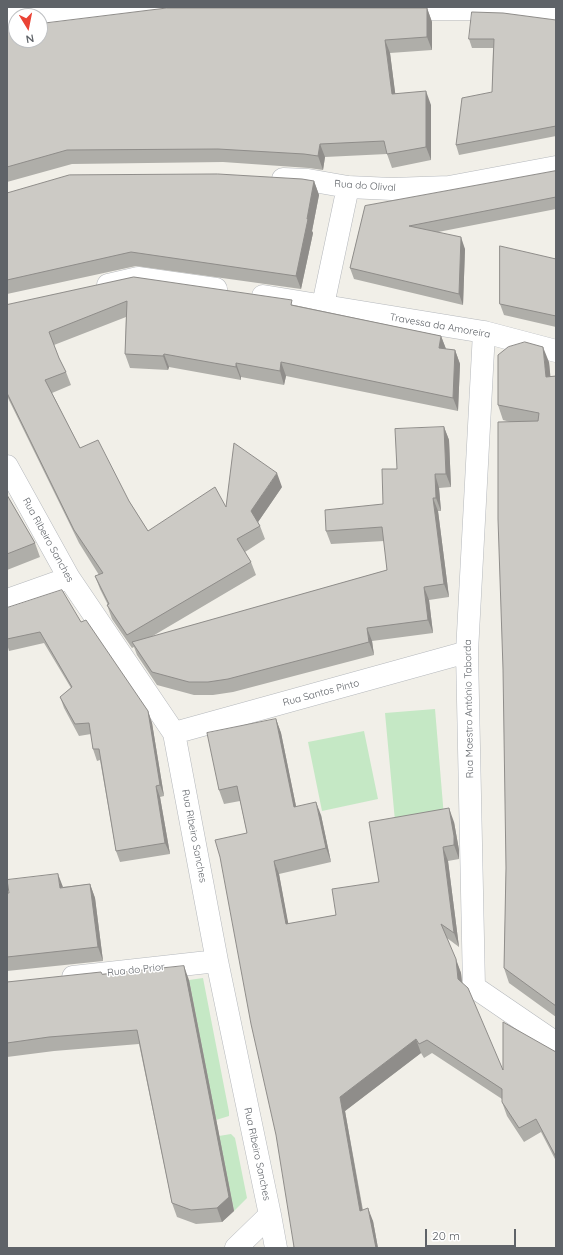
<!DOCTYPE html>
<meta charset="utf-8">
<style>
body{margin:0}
#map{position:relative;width:563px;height:1255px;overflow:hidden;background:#f1efe8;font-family:Quicksand,sans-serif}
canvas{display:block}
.frame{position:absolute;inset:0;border:8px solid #5f6368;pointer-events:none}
.north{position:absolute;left:8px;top:8px;width:40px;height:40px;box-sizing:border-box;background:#fff;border:1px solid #bfc1c3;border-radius:50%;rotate:170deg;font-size:11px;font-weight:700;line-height:16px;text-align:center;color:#5f6368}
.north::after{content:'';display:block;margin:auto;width:14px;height:18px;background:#ea4335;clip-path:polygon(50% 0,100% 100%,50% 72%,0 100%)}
.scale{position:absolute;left:425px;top:1229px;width:91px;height:18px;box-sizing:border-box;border:2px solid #5f6368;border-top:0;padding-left:5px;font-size:12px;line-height:14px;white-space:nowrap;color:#5f6368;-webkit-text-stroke:3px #fff;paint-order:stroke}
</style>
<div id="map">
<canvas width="563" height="1255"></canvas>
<div class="frame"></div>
<div class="north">N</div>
<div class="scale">20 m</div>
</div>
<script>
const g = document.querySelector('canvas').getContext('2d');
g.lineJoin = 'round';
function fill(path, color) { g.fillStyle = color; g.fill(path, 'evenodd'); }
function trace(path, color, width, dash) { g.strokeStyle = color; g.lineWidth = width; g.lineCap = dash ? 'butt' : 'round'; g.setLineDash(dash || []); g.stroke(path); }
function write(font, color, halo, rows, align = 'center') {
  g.font = font + ' Quicksand,sans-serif'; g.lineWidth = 3; g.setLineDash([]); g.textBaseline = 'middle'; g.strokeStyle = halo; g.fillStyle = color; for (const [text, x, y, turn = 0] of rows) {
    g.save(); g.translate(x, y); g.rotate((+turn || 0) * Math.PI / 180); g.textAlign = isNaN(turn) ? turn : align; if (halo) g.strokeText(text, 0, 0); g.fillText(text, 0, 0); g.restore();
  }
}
fill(new Path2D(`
 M435,709L444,817L395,821L385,713Z
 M364,731L378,799L322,811L308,742Z
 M203,978L229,1112V1116L216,1120L189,980Z
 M231,1134L235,1138L247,1198L234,1211L219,1136Z`), '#c5e8c5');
const minor = new Path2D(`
 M397,9H484L556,12
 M7,17L73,10L187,9
 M283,179L308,180L348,187L392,189L449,187L556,167
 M108,285L138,278L216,289
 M263,296L484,332L556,351
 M323,305L348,187
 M484,332L467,652L474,987L556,1043
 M7,466L69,578L174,733L217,961L270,1215L276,1248
 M7,600L69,578
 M174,733L467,652
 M73,977L217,961
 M236,1248L270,1215`);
trace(minor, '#b5b8bc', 23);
trace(minor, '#fff', 22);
fill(new Path2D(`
 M427,8L432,22V50L390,53L395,93L431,105V160L392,168L387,154L325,157L323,170L309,168L223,162L72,164L7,182V28Z
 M556,20V136L459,155L456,145L492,92L493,48H472L469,39Z
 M556,171V209L438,232L465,249L463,305L354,279L350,268L365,206Z
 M314,181L319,195L312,231L313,233L301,289L136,266L7,294V193Z
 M556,259V327L504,315L500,304Z
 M134,277L294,305L441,336L446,349L455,350L460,364L458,411L286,376L284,385L241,377V380L169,367L168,370L130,368L125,354L126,317L54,345L59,358L66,372L71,385L52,393L80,448L129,501L148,531L226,507L282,487L258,522L260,526L265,539L245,552L251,562L256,575L151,637L387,570L384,541L331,544L326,531L383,504L397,469L444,427L449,440L451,487L439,488L441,511H438L449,597L429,600L433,633L372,641L374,655L233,692L213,695H194L157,685L137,655L134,647L132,648L112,619L107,605H108L100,589L95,576L99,575L79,543L7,396V305Z
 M549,362L550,376H556V1017L509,983L504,968L506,868L510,422L503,420L498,405Z
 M7,495L35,543L40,557L7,570Z
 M7,608L81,622L148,711L152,723L164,796L160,797L170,854L120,862L116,851L100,760L97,761L93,749L91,734L79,736L64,708L60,697L71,688L44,643L9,651L7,644Z
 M276,719L281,733L296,806L321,815L331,862L279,874L288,924L336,915L379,882L454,822L459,850V859L448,861L459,947L447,938L461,973L462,982L503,1070L556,1052V1161L541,1132L524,1142L507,1116L502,1102V1099L432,1053L424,1058L421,1053L345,1111L363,1210L373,1221L378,1248H292L294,1247L247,833L240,801L224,804L219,790Z
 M90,884L95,898L103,961L7,971V893Z
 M102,974L189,980L234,1211L222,1222L196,1224L177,1217L172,1203L139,1044L54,1051L7,1057V982Z`), '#afaea9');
fill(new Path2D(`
 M427,8L432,22V50L427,37Z
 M385,40L390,53L397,107L392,94Z
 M426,91L431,105V160L426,147Z
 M320,144L325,157L323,170L318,156Z
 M314,181L319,195L312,231L313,233L301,289L296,276Z
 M461,237L465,249L463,305L459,294Z
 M441,336L446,349L439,348Z
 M543,347L549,362L552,392L546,377Z
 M455,350L460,364L458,411L453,398Z
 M164,354L169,367L168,370L163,356Z
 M281,362L286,376L284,385L280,371Z
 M236,363L241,377V380L236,367Z
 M444,427L449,440L451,487L446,474Z
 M277,473L282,487L256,525L251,511Z
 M435,474L439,488L441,511L436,498Z
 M433,498L438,511L449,597L444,584Z
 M424,587L429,600L433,633L428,620Z
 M367,628L372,641L374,655L369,642Z
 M148,711L152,723L164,796L160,785Z
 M276,719L281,733L299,821L294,807Z
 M156,786L160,797L170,854L165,843Z
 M316,802L321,815L331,862L326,848Z
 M449,808L454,822L459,850V859L454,845Z
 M443,847L448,861L459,947L454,933Z
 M274,861L279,874L291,938L286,924Z
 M58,874L63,887L60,888Z
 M90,884L95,898L103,961L98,947Z
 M456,959L461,973L463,993L458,979Z
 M184,966L189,980L234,1211L222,1222L217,1208Z
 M416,1039L421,1053L345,1111L365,1225L360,1211L340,1097Z
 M368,1208L373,1221L378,1248H376Z`), '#8f8d8a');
const building = new Path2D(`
 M167,8H427V37L385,40L392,94L426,91V147L387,154L384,141L320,144L318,156L304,154L218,149L67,150L7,167V28L16,27V40H40V24Z
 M472,12L503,13L556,20V126L456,145L462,98L492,92L494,39H469Z
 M556,171V197L409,226L461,237L459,294L350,268L365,206Z
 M218,174L302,179L314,181L307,219H308L296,276L131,252L7,280V193L69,175Z
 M500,246L556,259V316L500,304Z
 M134,277L292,300L291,305L441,336L439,348L455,350L453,398L281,362L280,371L236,363V367L164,354L163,356L125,354L127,301L49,332L59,358L66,372L45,380L80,448L98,440L129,501L148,531L215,487L226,507L234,443L277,473L251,511L260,526L237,539L251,562L127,635L107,605L109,604L95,576L103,573L74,530L7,393V305Z
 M525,342L543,347L546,377L556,376V1006L504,968L506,868L503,669L498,519V422L538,421L539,413L498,405V355L508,347Z
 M444,427L446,474H435L436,498H433L444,584L424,587L428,620L367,628L369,642L228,679L208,682H189L152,672L132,642L387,570L382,527L326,531L325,510L383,504L382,469H397L395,429Z
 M7,495L35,543L7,554Z
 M62,590L81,622L86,620L148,711L160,785L156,786L165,843L116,851L99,749H93L89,723L75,724L60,697L72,687L40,632L7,639V608Z
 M276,719L294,807L316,802L326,848L274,861L286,924L336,915L332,889L379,882L369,822L449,808L454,836V845L443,847L454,933L441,924L456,959L458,979L468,988L503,1070V1022L556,1052V1157L536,1119L519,1128L502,1102V1089L427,1040L419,1044L416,1039L340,1097L360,1211L368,1208L376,1248H292L294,1247L276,1135L251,1024L220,857L215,840L247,833L237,786L219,790L207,733Z
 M58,874L60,888L90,884L98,947L7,957V893H9L7,880Z
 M184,966L229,1197L217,1208L191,1210L172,1203L137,1030L49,1037L7,1043V982L101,972L102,974Z`);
fill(building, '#cccac5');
trace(building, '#8f8d8a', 1);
write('10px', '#5f6368', '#fff', [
 ["Rua do Olival",365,186,4],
 ["Travessa da Amoreira",440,326,10],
 ["Rua Ribeiro Sanches",48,540,61],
 ["Rua Santos Pinto",321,693,-15],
 ["Rua Maestro António Taborda",469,709,-91],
 ["Rua Ribeiro Sanches",194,836,79],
 ["Rua do Prior",136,970,-6],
 ["Rua Ribeiro Sanches",257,1154,78]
]);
</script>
